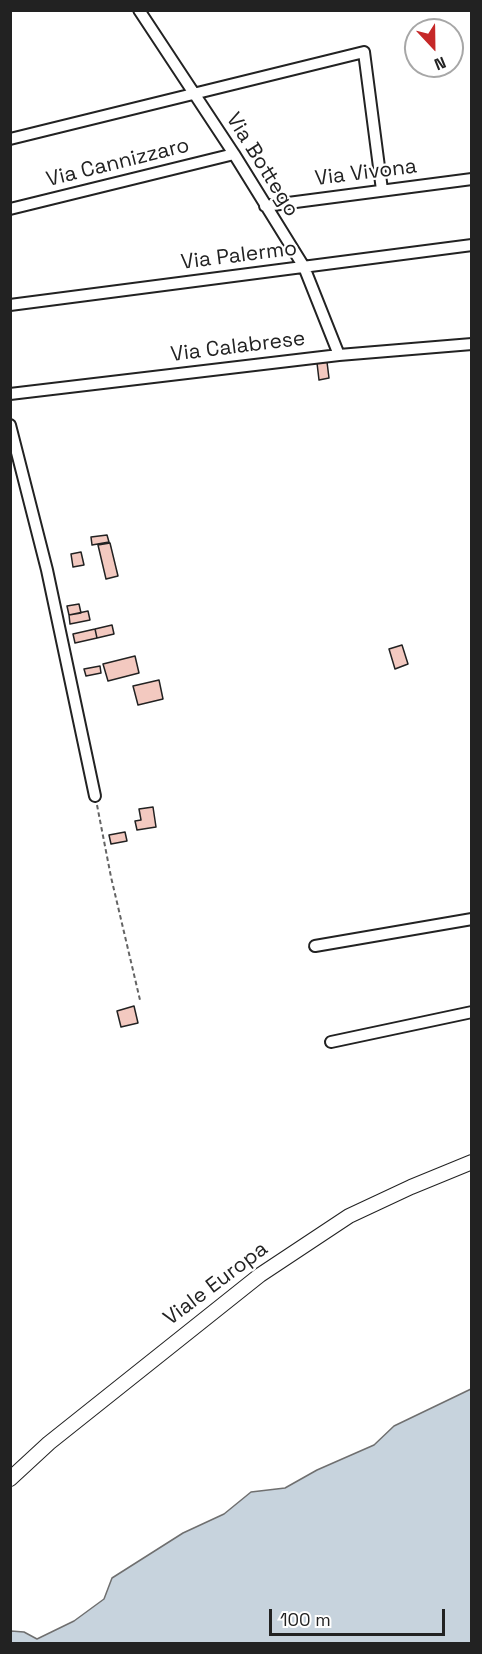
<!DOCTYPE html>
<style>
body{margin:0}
#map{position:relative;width:482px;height:1654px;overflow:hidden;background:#fff;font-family:"Space Grotesk",sans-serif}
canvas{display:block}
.frame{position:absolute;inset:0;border:12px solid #222;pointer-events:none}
.north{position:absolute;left:404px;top:18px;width:60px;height:60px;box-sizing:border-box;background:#fff;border:2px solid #a7a7a7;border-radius:50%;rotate:158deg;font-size:16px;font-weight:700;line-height:24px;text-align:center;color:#222}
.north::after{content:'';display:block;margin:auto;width:21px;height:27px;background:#c62828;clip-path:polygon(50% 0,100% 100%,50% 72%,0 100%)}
.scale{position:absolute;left:269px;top:1609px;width:176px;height:27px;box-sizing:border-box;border:3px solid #222;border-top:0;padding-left:8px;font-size:18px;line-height:21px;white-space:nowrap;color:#222;-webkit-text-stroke:4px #fff;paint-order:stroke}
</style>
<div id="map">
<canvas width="482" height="1654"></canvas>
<div class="frame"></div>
<div class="north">N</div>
<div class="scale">100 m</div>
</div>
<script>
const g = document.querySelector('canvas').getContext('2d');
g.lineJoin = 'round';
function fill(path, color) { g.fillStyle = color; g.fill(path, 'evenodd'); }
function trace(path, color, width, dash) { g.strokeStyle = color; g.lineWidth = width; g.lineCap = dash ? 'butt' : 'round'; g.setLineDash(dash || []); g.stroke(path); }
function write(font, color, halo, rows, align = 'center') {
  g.font = font + ' "Space Grotesk",sans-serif'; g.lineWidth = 4.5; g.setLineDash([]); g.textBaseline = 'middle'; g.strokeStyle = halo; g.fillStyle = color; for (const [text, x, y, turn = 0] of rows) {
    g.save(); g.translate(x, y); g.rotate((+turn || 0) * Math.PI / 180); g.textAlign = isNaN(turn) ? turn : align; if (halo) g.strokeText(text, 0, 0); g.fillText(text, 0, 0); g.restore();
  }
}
const water = new Path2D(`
 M471,1389V1643H11V1631L24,1632L37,1639L74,1621L104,1599L112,1578L183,1533L224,1514L251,1492L285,1488L317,1470L374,1445L394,1426Z`);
fill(water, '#c7d3dd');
trace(water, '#6f6f6f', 1.5);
const building = new Path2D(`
 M327,362L329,378L319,380L317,363Z
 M107,535L109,542L92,545L91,537Z
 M110,543L118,576L106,579L98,545Z
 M81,552L84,565L73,567L71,554Z
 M79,604L81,613L69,615L67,606Z
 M88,611L90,620L70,624L69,615Z
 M112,625L114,634L97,638L95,629Z
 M95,629L97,638L75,643L73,634Z
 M402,645L408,664L395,669L389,649Z
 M135,656L139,673L108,681L103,664Z
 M100,666L101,673L86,676L84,669Z
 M159,680L163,699L138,705L133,686Z
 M153,807L156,827L137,830L135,821L141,820L139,809Z
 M125,832L127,841L111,844L109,835Z
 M134,1006L138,1023L121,1027L117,1011Z`);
fill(building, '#f3c9c0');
trace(building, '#222', 1.5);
const minor = new Path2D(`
 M139,10L234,154L304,267L339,355
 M10,139L364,52L382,190
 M265,206L472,179
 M10,209L234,154
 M10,305L472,245
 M10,394L339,355L472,344
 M10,425L47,570L95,796
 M315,946L472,919
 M331,1042L472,1012`);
const tertiary = new Path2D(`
 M10,1479L49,1443L260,1275L349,1216L411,1187L472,1162`);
trace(minor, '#222', 14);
trace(tertiary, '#222', 16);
trace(new Path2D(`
 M97,805L111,877L140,1000`), '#646464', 2, [4.5, 3]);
trace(minor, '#fff', 10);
trace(tertiary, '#fff', 14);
write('21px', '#222', '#fff', [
 ["Via Cannizzaro",118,163,-14],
 ["Via Bottego",262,165,58],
 ["Via Vivona",366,173,-7],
 ["Via Palermo",239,256,-7],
 ["Via Calabrese",238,347,-7],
 ["Viale Europa",216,1284,-37]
]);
</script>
